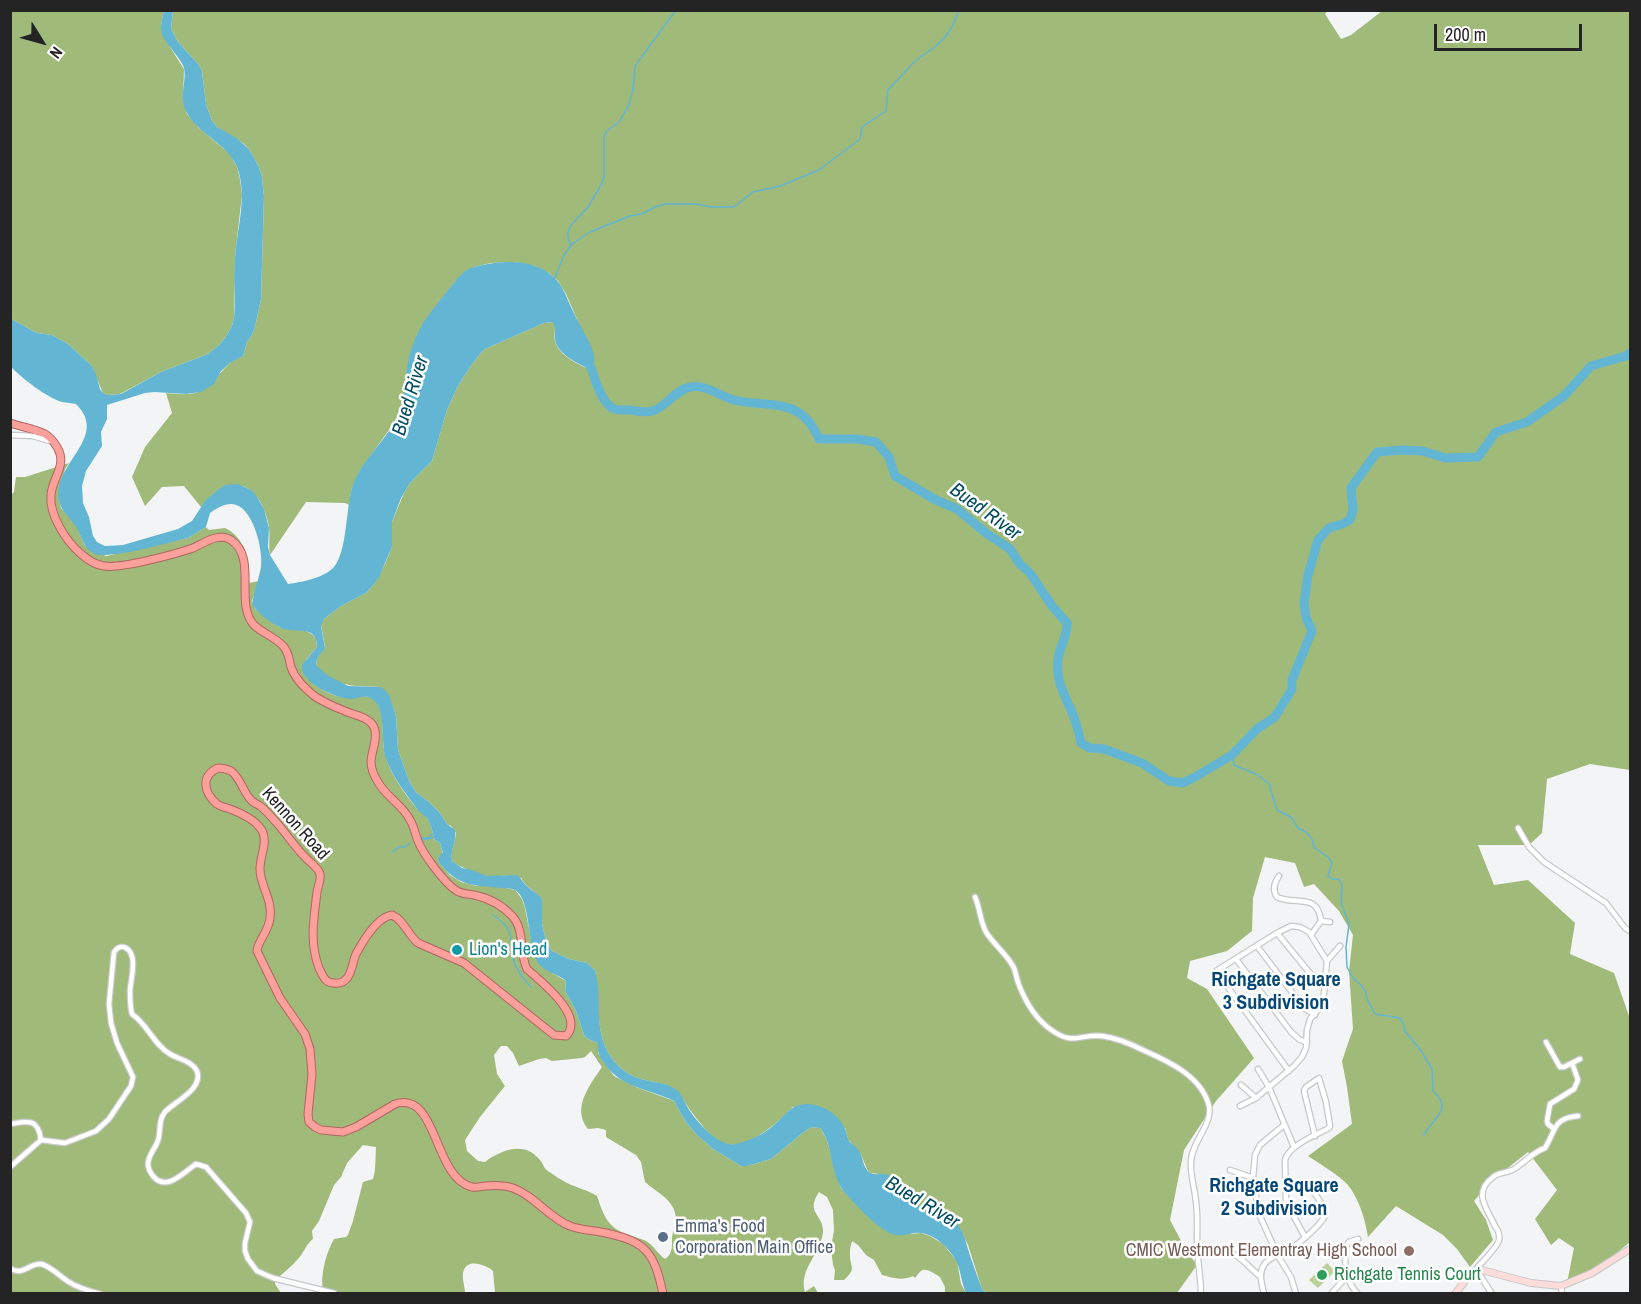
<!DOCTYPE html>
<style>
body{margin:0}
#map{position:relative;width:1641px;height:1304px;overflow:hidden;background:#f3f4f5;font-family:"Archivo Narrow",sans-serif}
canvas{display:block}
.frame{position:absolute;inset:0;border:12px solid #242425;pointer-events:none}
.north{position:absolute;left:12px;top:12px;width:60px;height:60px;-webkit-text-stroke:4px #fff;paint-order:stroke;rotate:127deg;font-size:16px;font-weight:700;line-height:24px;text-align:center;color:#242425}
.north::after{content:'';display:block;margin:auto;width:21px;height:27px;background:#242425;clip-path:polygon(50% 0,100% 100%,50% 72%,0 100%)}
.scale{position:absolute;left:1434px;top:24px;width:148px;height:27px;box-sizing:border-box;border:3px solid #242425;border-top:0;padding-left:8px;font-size:18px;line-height:21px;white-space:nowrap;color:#242425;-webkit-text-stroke:4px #fff;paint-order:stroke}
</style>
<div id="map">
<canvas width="1641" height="1304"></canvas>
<div class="frame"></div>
<div class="north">N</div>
<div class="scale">200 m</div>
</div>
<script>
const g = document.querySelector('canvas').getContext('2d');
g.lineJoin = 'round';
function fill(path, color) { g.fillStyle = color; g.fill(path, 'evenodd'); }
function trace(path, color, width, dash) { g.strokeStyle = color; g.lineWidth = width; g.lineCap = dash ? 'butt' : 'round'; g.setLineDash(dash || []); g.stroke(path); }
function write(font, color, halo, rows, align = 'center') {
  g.font = font + ' "Archivo Narrow",sans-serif'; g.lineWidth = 5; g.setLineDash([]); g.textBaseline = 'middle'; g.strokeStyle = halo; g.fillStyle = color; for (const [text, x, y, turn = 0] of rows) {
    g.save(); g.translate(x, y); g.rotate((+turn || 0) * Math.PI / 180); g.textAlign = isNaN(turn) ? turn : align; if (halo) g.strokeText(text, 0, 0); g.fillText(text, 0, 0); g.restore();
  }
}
fill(new Path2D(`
 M1327,1263L1335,1271L1318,1288L1309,1280Z`), '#bad198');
fill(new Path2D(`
 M1328,10L1325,14L1341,39L1351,35L1382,11H1630V770L1590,764L1547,779L1542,833L1529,845H1478L1494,885L1528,880L1575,923L1570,954L1614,973L1630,1019V1242L1607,1261L1567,1283L1574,1248L1559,1238L1551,1245L1535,1219L1557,1190L1528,1152L1490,1182L1474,1201L1486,1220L1493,1240L1470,1267L1457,1249L1443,1235L1396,1206L1368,1237C1366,1221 1358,1196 1347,1184C1337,1174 1320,1164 1308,1156L1352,1124L1347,1087L1342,1061L1353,1029L1349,971L1353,935L1339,911L1314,884L1304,887L1295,863L1265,857L1253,898L1252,931L1227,951L1190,961L1187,978L1207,989L1254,1058L1216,1101L1184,1150L1170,1220L1186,1250L1197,1265L1177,1293H986L982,1289L968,1245L956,1221L935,1210L928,1213H925L902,1183L893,1176L871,1173L868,1171L861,1155L848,1139L845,1128L793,1107C778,1122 743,1156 719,1141C709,1135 701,1124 694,1115C687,1108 683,1095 675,1089C666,1083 655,1083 645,1080C630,1077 617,1067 609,1054C594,1028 601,998 595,970L587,963L569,959L552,951L546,940L542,924V899C536,891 526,888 521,878C508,874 500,877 487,876C480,875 457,866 452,861C450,852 455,843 456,833L451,826L447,824L440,813L429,802L416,792L410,783L398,750L396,716L392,704L380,687C355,686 334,688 316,665L317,659L325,647L321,625L324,619L341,606L366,593L375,583L385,564L392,547V522L404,493L410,483L432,461L447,410L458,386L470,367L480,354L485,349L544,323L554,322C557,329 553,333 555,341C557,354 581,367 593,370L584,335L566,294L558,281L549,273L535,266L515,262L491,263L474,267L454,283L444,296L409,358L407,383L399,413L394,423L361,469L352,488L349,505L345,503L306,502L270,555C268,544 271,533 268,522C258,480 228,472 201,507L184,486L162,487L145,506L132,477L145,447L172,413L166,393C176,394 186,395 195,393C211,390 216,376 227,366C231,361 237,359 243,356L247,342L252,335L255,327L261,299L264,197L262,177L259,167L249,149L244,144L217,127L212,121L206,104L202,71L199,65L178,42L171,29L173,11Z
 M10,11H164L161,24L170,47L184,69L183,100L187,114L199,128L230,154L237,167L240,179L242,195L235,256L234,318L232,326L225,338L219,345L208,354L161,372L120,394L108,395L103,393L91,365L68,344L52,335L37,333L11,319Z
 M69,463L65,469L59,500L61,508L76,525L85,546L106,556L188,538L206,527L209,530L225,528C246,538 250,562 249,583L259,581L252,601L255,609L279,627L306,631L313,635L316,639L317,647L306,660L304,674C315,687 331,697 348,698C357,699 366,693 374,700C387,711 380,741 386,758C392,777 405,794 417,809C420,812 425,814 427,818C431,823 433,834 435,840L440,843L443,854L438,861L450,875L461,882L477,886H495L515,890L522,899L525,908L533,950L547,970L566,981L565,991L576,1011L584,1035L588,1039L598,1043V1053L614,1076L636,1087L674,1101L685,1121L696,1134L713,1149L741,1166H747L771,1159L805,1131L812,1127L820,1128L826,1138L841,1188L870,1218L886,1231L909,1234L921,1233L930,1236L943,1244L957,1261L961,1284L966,1293H945V1287L940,1277C935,1274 926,1267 921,1271C918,1273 917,1276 915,1278L913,1276C902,1281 893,1278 882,1275L874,1260L866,1255L858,1245L852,1241C851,1245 850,1248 850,1252C849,1268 858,1267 844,1280H834L835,1270L833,1265L831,1248L834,1230L833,1210L827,1197L819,1192C805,1213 823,1214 823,1231C822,1253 798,1269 805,1292L814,1286L818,1293H495L493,1271C486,1265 466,1257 463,1273C462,1279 465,1287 465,1293H324C319,1278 326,1253 334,1239L346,1237L348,1235L353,1221L363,1182L373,1179L375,1170L376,1147L363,1145L347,1163L341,1177L334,1185L319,1221L312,1231L313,1239C306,1244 304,1253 298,1259C291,1267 283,1273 275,1280V1284L281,1293L11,1294V495L14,492L16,477H25ZM501,1046H507L513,1053L519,1066L539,1059L546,1058L552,1061L582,1058L585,1057L591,1051L602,1067C590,1085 571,1108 588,1129L598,1128L606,1130V1137L636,1155L641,1162L645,1182C656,1192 675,1200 676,1218C677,1224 673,1231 672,1237C672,1246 673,1254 665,1259C657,1253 653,1244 644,1240C639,1238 634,1237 629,1235C608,1228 604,1217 597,1196C588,1190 577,1188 567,1183C562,1180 556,1177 551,1173C542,1168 545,1165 539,1159C524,1141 501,1150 485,1162L478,1161L467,1151L465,1140L480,1117L505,1086L497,1074L494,1055Z`), '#a0ba79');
fill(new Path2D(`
 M164,11H173L171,29L178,42L199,65L202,71L206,104L212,121L217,127L235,137L249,149L259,167L262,177L264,197L261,299L255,327L252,335L247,342L243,356L230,363L221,371L214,384L201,392L186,394L154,392L145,393L107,405V419L101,432L102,446L86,471L82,486L83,503L89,517L93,536L97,542L105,546L123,545L178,529L192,521L205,501L219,489L225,485L238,484L251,490L256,495L264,509L269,528L268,547L270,555L288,584C302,582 324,578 334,567C347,552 346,508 352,488C361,459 387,441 398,415C406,396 405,376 409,357C413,342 421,324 431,312C435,306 441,300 445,294C451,287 456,279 463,273C468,268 476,266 483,265C509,259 542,260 559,283C566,293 569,304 575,315C580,326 593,346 594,356C595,360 593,366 593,370C581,366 557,354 555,340C554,333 557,329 553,322L544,323L485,349L480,354L470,367L458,386L447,410L432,461L410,483L401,498L392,522V547L379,577L375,583L366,593L341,606L324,619L321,626L325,648L317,659L316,665L327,675L348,686L381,687L386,691L390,697L396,716L398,750L410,783L416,792L429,802L440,813L447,824L455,830C457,841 450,850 452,861L462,868L472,870L487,876L517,875C522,879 523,883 527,886C532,891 538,893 542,899V924L546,940L552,951L569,959L587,963L595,970C603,999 593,1026 609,1054C617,1067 630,1077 645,1080C657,1083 670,1083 679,1092C683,1097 685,1103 688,1108C696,1121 719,1148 736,1144C748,1141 760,1136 769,1129C786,1117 791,1100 814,1105C827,1107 840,1117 845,1129C847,1133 847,1138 850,1142C853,1145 857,1147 859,1151C863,1157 863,1167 869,1172C873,1175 877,1174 882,1174C890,1174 896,1178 902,1183L925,1213L940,1209C964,1222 964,1239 972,1261C975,1271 979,1280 982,1289L986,1293H966C961,1282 961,1269 955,1259C948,1246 930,1230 914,1233C907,1234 900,1237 892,1234C877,1228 858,1207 847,1195C828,1175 835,1147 820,1128L812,1127L805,1131L771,1159L747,1166H741L713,1149L696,1134L685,1121L674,1101C650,1089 621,1088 605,1064C599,1056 597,1052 598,1043L588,1039L584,1035L576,1011L565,991L566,981C558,974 545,972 539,964C526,947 532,900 515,890C511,888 507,889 502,888C472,885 458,887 438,861L440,855L443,853L440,843L435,840C433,834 431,824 427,818C425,815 420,813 417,809C406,794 393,778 386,759C380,742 387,708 372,699C366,694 358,699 350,699C335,698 299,682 302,665L317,647C317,625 298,633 284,629C273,625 260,615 253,606C251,599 260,577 261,566C263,550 253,504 231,504C224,504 215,509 210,513L206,527L188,538C170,542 107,561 93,553C83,548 82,536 76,527C70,517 61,512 59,500C52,463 110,438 76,404C72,403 67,403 62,402C46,397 23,379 11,367V319L37,333L52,335L68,344L91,365L96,374L100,389L103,393L108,395L121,394L161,372L208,354L219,345L225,338L232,326L234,318C236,298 233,278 235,258C237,228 248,196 237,167C227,143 199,135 187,113C178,97 187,82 184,68C183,64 179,59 177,56C163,37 157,35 164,11Z`), '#62b5d3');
trace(new Path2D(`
 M571,246L568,237V232L571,225L588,207L602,183L604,176V136L607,131L619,122L629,105L633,90L635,66L676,10
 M554,280L564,255L572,244L590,232L630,216L642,214L655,207L666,204H696L712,207H734L753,192L780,186L819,170L860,139L862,127L886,111L888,90L916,60L935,47L945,37L952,27L959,10
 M1232,755L1234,765L1258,775L1269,784L1277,810L1291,817L1298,828L1306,832L1312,839L1314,847L1329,858L1332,863L1328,876L1332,879H1339L1342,885L1341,902L1349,924L1346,947L1347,967L1353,978L1361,985L1365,991L1368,1001L1375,1014L1400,1018L1404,1025V1030L1422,1052L1432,1069L1433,1091C1454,1110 1433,1117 1424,1135
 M420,838H427L433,834
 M422,840L435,837
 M392,853L398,847H405L410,843
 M493,915C520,933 506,940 515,964C518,973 525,980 531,987`), '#62b5d3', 1.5);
trace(new Path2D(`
 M587,359C595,374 598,398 612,408C617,411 623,410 630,410C637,411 645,413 652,411C666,408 673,391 690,387C706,384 719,396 734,400C753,405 774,402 792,409C806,415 813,426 819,439H857L876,442L889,457L895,476L934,499L957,509L986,533L1010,549L1020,564L1030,573L1052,606L1067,623C1068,636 1059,647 1058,660C1056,684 1065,694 1073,715C1077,724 1079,734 1081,743L1090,748L1104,749L1142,763L1169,781L1183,783L1195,777L1232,755L1257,729L1275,717L1292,689V680L1312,631L1306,617L1304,603L1308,575L1318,540L1329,528L1342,524L1350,520L1353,510L1351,488L1377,452L1402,450L1423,451L1445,458L1478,457L1496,432L1527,422L1564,396L1591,366L1626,356L1630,353`), '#62b5d3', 9);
const minor = new Path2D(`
 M10,435L33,436L50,441
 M1518,828L1529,847L1544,862L1606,903L1625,928L1630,931
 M1279,876C1274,883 1272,890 1277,897C1295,906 1318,892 1321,921L1311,935
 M975,897C980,908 980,921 986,932C994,945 1007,954 1014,968C1016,974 1017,980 1019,985C1026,1003 1035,1018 1050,1029C1074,1047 1080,1033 1102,1036C1118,1038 1131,1044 1145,1051C1170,1062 1202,1077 1209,1106C1213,1124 1191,1143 1191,1162C1190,1175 1195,1189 1196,1202C1198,1216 1197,1230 1197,1243C1197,1260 1201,1277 1201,1294
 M1321,921L1330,922
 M1277,933L1309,972L1314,978L1325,984
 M1257,946L1304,1008L1315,1015
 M1236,959L1291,1032L1300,1040L1307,1042
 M1327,961L1340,946
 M1546,1042L1560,1067H1564L1580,1059
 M1258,1069L1269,1087L1294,1147
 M1241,1085L1256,1098
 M1240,1106L1256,1098L1294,1066L1302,1057L1306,1048L1307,1030L1310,1019L1323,1004L1327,961L1309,932L1300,927L1291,926L1277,933L1216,971L1289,1071
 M10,1124C29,1121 38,1118 41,1140
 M1284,1125L1260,1145L1255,1155L1253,1178L1259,1214L1278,1256L1291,1277L1296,1294
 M1554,1129L1548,1124L1547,1121L1550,1104L1574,1089L1578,1080L1572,1063
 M41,1140L65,1143L96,1131L109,1119L131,1086L133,1077L117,1043L111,1023L109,1004L114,952C117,948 120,945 126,948C138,954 131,979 130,990C130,998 130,1006 132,1014C148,1025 154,1045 170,1054C178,1059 192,1061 197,1071C204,1089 174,1102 165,1112C157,1121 162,1133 157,1143C154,1150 148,1156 148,1164C148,1169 150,1172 153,1176C166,1192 183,1173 196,1164L206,1167L246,1213L250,1222L245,1243V1251L248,1259L257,1271L273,1278L334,1293
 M10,1167L41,1140
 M1230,1170L1253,1178
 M1239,1210L1259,1214
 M1305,1237L1286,1202L1285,1160C1289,1145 1316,1135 1329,1128L1330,1126L1326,1102L1319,1078L1306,1087L1304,1091L1315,1136
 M1358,1239L1349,1242L1344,1249C1346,1266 1345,1281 1358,1294
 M1225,1251C1240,1254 1249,1268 1261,1277
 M10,1268C22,1277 29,1263 41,1264C49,1265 62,1278 69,1282C78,1288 89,1291 100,1294
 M1561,1286L1562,1294
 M1264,1294C1262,1284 1258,1274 1264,1265C1269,1256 1283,1254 1292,1248C1303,1240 1316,1229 1324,1218C1326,1204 1313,1192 1305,1182
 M1331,1294L1347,1276
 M1492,1294L1476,1269C1482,1262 1497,1248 1499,1240C1500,1235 1498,1230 1495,1226C1487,1208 1472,1193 1493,1177C1499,1172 1508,1173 1514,1169C1525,1162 1533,1152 1545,1148C1556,1130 1553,1118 1578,1116`);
const secondary = new Path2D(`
 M1455,1294L1472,1272L1478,1269L1531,1283L1561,1286L1592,1273L1630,1249`);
const trunk = new Path2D(`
 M10,423C22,427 35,429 45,434C50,437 54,442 57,447C68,465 52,478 51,495C49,515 66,541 81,554C88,560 95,565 104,566C120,569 176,554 193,548C204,543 219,532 231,540C258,558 234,604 254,625C262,633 275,637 283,646C289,652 289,660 291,667C295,679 304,687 313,695C324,703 337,708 350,713C356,715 365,717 370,722C381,731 372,749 371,761C371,768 374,776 378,782C386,797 403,805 410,820C414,826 415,834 418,841C423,854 445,884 457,891C462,894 468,894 474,895C489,898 503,906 513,917C525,931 519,953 527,969C540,981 586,1016 566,1036L554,1035L464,963L418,943C408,935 404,920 392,915C377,917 363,941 356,954C351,965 352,985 334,983C325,983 323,976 319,968C309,942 314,919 317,892C318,886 321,880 320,874C318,867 310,863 305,857C294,846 286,833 276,822C271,817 266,810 260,806C257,804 254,803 252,801C243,793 241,778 231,771C227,769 222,768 218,768C200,776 204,793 217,804C221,807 225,807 230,809C241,813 254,819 261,829C269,841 260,855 260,869C260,886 273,900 270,918C269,931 257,942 257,951L280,998L305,1034L310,1049L312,1074L308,1114L309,1122L315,1127L321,1130L343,1132L356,1127L395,1104C438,1090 433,1178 472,1187C477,1188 481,1186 486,1186C495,1185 504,1185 513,1188C535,1196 549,1218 570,1226C580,1230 591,1230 601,1232C645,1241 654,1250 663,1294`);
trace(minor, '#c6c7c8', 7);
trace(secondary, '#c6c7c8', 8);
trace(trunk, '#b06662', 9);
trace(minor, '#fff', 4.5);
trace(secondary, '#fedcda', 6);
trace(trunk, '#fca09c', 7);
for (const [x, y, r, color] of [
 [457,950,6,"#0f9aa8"],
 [663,1237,6,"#5c6f8a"],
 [1409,1251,6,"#8d6e63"],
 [1322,1275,6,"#2e9e5b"]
]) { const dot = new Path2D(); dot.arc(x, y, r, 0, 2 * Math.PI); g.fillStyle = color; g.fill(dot); trace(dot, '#fff', 2); }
write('18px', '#242425', '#fff', [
 ["Kennon Road",295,824,48]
]);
write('18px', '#0d838f', '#fff', [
 ["Lion's Head",469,950]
], 'left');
write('18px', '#4e5e75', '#fff', [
 ["Emma's Food",675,1227],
 ["Corporation Main Office",675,1248]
], 'left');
write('18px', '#785e54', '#fff', [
 ["CMIC Westmont Elementray High School",1397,1251]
], 'right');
write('18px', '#27864d', '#fff', [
 ["Richgate Tennis Court",1334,1275]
], 'left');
write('italic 20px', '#004c61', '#fff', [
 ["Bued River",411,396,-73],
 ["Bued River",985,512,36],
 ["Bued River",922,1203,31]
]);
write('bold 20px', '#054877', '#fff', [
 ["Richgate Square",1276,981],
 ["3 Subdivision",1276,1004],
 ["Richgate Square",1274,1187],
 ["2 Subdivision",1274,1210]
]);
</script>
